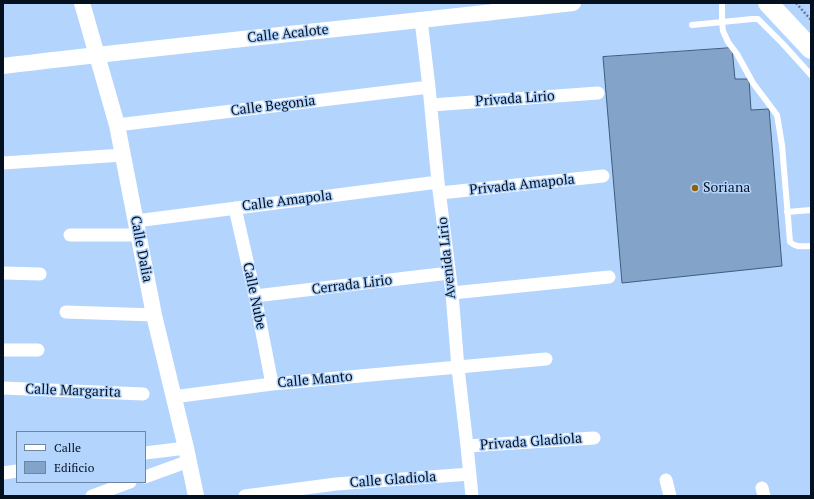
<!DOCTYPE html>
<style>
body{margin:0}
#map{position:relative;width:814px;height:499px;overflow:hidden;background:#b3d4fc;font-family:"PT Serif",serif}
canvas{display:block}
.frame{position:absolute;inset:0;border:4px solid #05101e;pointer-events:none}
.legend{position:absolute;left:16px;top:431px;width:130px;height:52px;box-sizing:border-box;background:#b3d4fc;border:1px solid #6d86a3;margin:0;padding:5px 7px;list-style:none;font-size:12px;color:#05101e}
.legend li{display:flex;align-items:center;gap:8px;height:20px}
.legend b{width:20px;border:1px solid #6d86a3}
</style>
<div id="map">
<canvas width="814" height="499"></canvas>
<div class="frame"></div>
<ul class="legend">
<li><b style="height:5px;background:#fff"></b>Calle</li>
<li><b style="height:11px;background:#83a3c8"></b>Edificio</li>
</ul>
</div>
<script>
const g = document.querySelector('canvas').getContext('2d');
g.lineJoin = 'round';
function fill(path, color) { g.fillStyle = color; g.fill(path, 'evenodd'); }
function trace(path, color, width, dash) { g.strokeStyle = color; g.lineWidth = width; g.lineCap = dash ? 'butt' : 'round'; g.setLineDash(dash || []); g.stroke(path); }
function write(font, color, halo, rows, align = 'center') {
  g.font = font + ' "PT Serif",serif'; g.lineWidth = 3; g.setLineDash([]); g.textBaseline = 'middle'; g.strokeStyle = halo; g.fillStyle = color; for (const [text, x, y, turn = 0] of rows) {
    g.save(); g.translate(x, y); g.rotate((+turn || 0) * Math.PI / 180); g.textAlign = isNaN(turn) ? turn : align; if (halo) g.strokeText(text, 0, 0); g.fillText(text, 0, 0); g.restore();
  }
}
const building = new Path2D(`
 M732,48L735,79H749L751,110L769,109L782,266L622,283L603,57Z`);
fill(building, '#83a3c8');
trace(building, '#3e5c7e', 1);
trace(new Path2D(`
 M796,3L811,20`), '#617894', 2.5, [2, 2]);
trace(new Path2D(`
 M722,3V22L723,31L728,42L737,54L753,83L777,115L782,145L790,242C796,248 803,246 811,246
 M692,25L752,19H758L783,44L811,75
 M787,212L811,210`), '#fff', 6);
trace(new Path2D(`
 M421,20L429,87L438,182L452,293L458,368L467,446L472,496
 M431,105L598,93
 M117,125L429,87
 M3,163L123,155
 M440,193L603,176
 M235,208L255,296L272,384
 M136,221L438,182
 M70,235H138
 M3,273L40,274
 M452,293L609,277
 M255,296L449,273
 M66,312L154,315
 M3,350H38
 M3,388L143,394
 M173,397L272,384L546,359
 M467,446L594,438
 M145,453L186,448
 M3,473L17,471
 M145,477L189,461
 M666,480L670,496
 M762,488L764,496
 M92,496L130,482
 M245,496L336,484L470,474`), '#fff', 13);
trace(new Path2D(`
 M82,3L117,125L154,315L186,448L196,496
 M3,66C193,43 383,25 573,3`), '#fff', 16);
trace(new Path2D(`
 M768,3L811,49`), '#fff', 20);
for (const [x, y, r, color] of [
 [695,188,4,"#90600d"]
]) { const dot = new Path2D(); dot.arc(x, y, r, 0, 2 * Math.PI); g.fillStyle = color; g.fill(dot); trace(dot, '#b3d4fc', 1.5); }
write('14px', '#05101e', '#b3d4fc', [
 ["Calle Acalote",288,34,-6],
 ["Privada Lirio",515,99,-4],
 ["Calle Begonia",273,106,-7],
 ["Privada Amapola",522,185,-6],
 ["Calle Amapola",287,201,-7],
 ["Calle Dalia",141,249,79],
 ["Avenida Lirio",447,258,-96],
 ["Cerrada Lirio",352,285,-7],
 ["Calle Nube",254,296,78],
 ["Calle Manto",315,380,-5],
 ["Calle Margarita",73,391,2],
 ["Privada Gladiola",531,442,-4],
 ["Calle Gladiola",393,480,-4]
]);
write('14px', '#05101e', '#b3d4fc', [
 ["Soriana",703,188]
], 'left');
</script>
